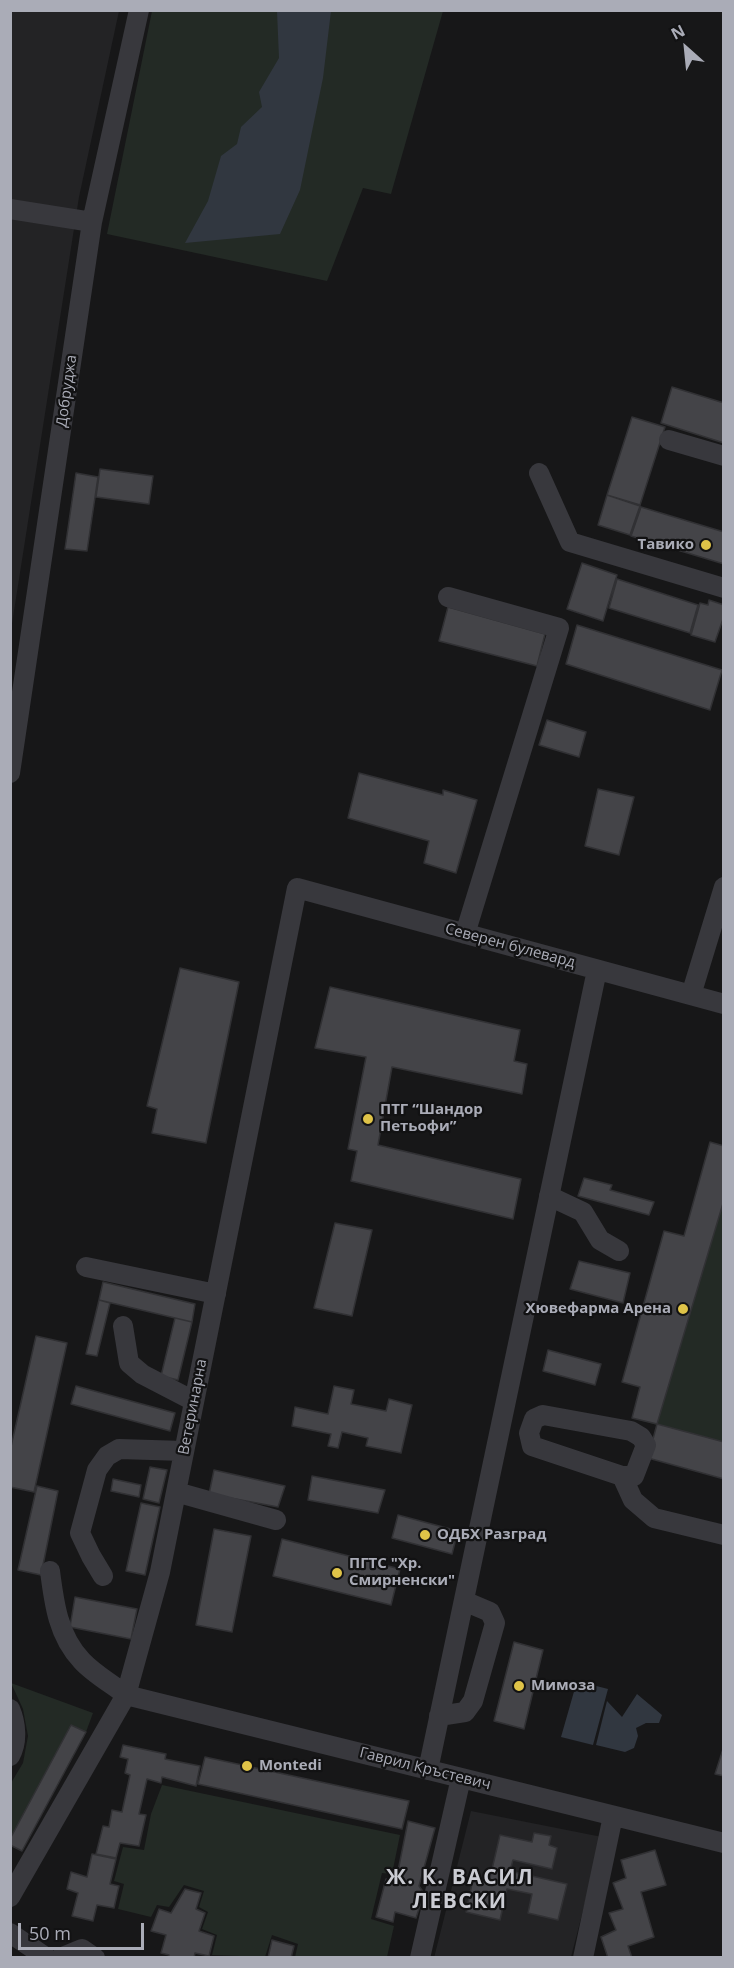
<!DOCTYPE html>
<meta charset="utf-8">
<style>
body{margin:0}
#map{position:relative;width:734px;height:1968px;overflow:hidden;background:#171718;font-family:"Open Sans",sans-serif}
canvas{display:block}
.frame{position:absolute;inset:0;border:12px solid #aaacb7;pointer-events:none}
.north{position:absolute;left:656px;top:18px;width:60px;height:60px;-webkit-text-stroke:4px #121213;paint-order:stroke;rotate:333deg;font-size:16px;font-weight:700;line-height:24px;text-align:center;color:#aaacb7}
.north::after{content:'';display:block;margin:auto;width:21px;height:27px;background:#aaacb7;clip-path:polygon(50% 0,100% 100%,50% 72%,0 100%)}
.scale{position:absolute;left:18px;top:1923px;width:126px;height:27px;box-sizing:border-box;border:3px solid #aaacb7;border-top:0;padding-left:8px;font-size:18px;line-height:21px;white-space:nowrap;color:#aaacb7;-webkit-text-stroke:4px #121213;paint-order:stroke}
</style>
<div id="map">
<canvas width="734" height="1968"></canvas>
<div class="frame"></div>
<div class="north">N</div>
<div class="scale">50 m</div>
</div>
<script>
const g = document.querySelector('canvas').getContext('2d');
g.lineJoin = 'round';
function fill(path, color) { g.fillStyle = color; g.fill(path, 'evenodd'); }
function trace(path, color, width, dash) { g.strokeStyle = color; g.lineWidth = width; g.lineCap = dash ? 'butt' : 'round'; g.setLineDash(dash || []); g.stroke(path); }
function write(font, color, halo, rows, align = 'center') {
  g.font = font + ' "Open Sans",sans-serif'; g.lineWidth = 4.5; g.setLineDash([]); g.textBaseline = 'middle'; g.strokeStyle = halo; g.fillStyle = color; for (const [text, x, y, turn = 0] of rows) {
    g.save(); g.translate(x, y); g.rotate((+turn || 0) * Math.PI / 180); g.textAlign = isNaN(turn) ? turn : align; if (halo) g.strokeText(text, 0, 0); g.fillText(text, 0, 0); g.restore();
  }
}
fill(new Path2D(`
 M11,11H119L79,197L11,630Z
 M471,1811L602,1837L571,1957L434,1958Z`), '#232325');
fill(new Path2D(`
 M152,11H443L391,194L363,188L327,281L107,234Z
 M710,1142L723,1146V1479L648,1458L657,1425L632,1418L640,1387L622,1382L664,1231L684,1236Z
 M11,1683L93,1713L86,1732L71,1725L11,1838V1783L23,1763L28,1736L23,1709Z
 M162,1785L400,1835L392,1874L382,1873L371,1919L394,1926L387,1957H295L298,1944L272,1935L265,1957L212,1955L217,1935L202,1929L208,1912L199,1907L204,1891L184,1885L169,1907L157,1905L151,1917L118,1909L124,1884L114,1881L123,1847L144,1850L151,1814Z`), '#232a25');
fill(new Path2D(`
 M277,11H331L323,78L300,190L280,234L185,243L208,201L221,156L237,144L241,127L262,107L259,92L279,58Z
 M577,1681L608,1689L593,1745L561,1737Z
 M637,1694L662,1715L659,1723H646L636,1728L638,1736L634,1748L625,1752L596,1745L607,1701L622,1717Z`), '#313740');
const building = new Path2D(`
 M672,387L724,403V443L661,423Z
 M632,417L665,427L640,505L607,495Z
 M100,469L153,476L149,504L96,497Z
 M76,473L98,477L87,551L65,549Z
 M607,495L640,506L630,535L598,525Z
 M641,507L724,532V564L631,536Z
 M582,563L617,575L603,621L567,609Z
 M617,579L698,605L690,633L609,608Z
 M709,600L724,605V616L715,642L691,635L700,603L708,605Z
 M448,607L545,634L537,666L439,641Z
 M577,625L722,670L710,710L566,664Z
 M547,720L586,732L579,757L539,745Z
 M359,773L443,795V790L477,800L456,873L424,863L429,841L348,818Z
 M598,789L634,797L619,855L585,846Z
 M180,968L239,982L206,1143L152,1133L157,1109L147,1106Z
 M330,987L520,1030L514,1061L527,1064L522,1094L392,1067L378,1145L521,1179L513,1219L351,1181L357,1151L348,1149L366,1057L315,1048Z
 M710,1142L724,1146V1200L657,1424L632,1418L640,1387L622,1382L664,1231L684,1236Z
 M584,1178L612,1185L610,1190L654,1202L649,1215L578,1196Z
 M335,1223L372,1230L352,1316L314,1308Z
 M579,1261L630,1273L623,1303L570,1289Z
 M103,1282L195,1304L192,1322L99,1300Z
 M99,1300L110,1303L97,1356L86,1354Z
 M175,1318L192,1322L178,1380L161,1376Z
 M36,1336L67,1343L34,1492L10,1487V1451Z
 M548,1350L601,1364L595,1385L543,1371Z
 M76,1386L175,1413L170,1431L71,1404Z
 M334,1386L354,1390L351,1404L386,1411L389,1399L412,1405L401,1453L366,1446L368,1438L342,1432L338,1448L328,1446L331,1434L292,1426L295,1407L328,1414Z
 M657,1424L724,1442V1479L648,1458Z
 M150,1467L167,1470L159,1503L143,1499Z
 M214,1470L285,1486L278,1507L209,1494Z
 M312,1476L385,1490L378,1513L308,1500Z
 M113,1479L141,1485L139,1497L111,1491Z
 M37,1486L58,1491L41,1575L18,1570Z
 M141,1503L160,1507L145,1575L126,1571Z
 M398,1515L458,1531L452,1554L392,1538Z
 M214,1529L251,1536L232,1632L196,1625Z
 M282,1539L400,1569L391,1605L273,1576Z
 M75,1597L137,1609L131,1639L70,1627Z
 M514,1642L543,1650L524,1729L494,1721Z
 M71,1725L86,1732L22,1851L10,1845V1839Z
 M123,1745L166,1754L165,1759L200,1766L196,1786L162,1777L161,1783L147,1779L139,1814L146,1815L139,1846L120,1843L116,1858L96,1854L103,1826L109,1827L112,1810L122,1812L130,1775L125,1773L128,1759L120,1757Z
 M724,1746V1776L715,1774Z
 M205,1757L409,1801L402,1829L198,1784Z
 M408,1821L435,1828L419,1886L424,1893L416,1918L395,1912L393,1922L376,1917L386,1879L396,1881Z
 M534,1833L551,1836L549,1845L557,1848L552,1869L513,1860L510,1871L567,1884L558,1920L528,1913L532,1894L507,1889L500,1920L466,1912L473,1879L489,1882L500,1835L532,1842Z
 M655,1850L666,1885L641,1892L654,1937L628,1946L632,1958H608L601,1937L616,1930L609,1913L623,1909L613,1883L626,1878L621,1860Z
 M92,1854L116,1859L110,1884L119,1886L114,1908L97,1905L93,1921L72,1916L78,1893L67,1889L71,1872L87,1877Z
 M185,1889L201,1893L196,1909L205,1913L199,1931L214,1936L209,1956L195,1953L194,1958H168L169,1955L161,1953L166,1935L151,1931L159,1909L171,1913Z
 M272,1940L294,1946L291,1958H268Z`);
fill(building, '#444448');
trace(building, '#313134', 1.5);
trace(new Path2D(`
 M10,209L92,222
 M669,440L724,456
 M539,473L570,542L724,588
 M448,597L559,628L465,934
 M10,773L92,222L139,10
 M691,995L724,887
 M549,1196L583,1212L600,1240L619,1251
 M86,1267L216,1294
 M123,1326L129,1363L142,1374L194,1401
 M543,1415L631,1431L641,1437L646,1445L634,1476H622L532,1446L529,1433L534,1419Z
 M622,1476L633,1500L654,1518L724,1535
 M176,1492L276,1520
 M50,1571C54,1603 58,1636 82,1661C94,1674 112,1684 126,1695L724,1843
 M103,1576L91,1556L80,1533L97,1470L107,1456L119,1449L184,1451
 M10,1709C16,1723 18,1742 10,1756
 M439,1716L465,1712L473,1701L495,1623L490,1612L464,1601
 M428,1770L597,970
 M10,1897L126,1695L160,1572L297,888L724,1004
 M10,1933L47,1958
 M60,1958L82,1949L95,1958
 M420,1958L461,1778
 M583,1958L613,1816`), '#38383d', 20);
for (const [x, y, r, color] of [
 [706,545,6,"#dfc348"],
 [368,1119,6,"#dfc348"],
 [683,1309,6,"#dfc348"],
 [425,1535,6,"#dfc348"],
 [337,1573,6,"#dfc348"],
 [519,1686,6,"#dfc348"],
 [247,1766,6,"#dfc348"]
]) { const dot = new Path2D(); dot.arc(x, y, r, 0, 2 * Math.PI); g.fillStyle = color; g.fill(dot); trace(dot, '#121213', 2); }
write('15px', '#aaacb7', '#121213', [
 ["Добруджа",67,391,-82],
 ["Северен булевард",510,946,15],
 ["Ветеринарна",193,1407,-79],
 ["Гаврил Кръстевич",425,1769,14]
]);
write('bold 15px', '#aaacb7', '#121213', [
 ["Тавико",694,545,"right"],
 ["ПТГ “Шандор",380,1110],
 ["Петьофи”",380,1127],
 ["Хювефарма Арена",671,1309,"right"],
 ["ОДБХ Разград",437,1535],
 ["ПГТС \"Хр.",349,1564],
 ["Смирненски\"",349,1581],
 ["Мимоза",531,1686],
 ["Montedi",259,1766]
], 'left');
g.letterSpacing = '1.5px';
write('bold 21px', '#cbccd3', '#121213', [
 ["Ж. К. ВАСИЛ",460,1878],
 ["ЛЕВСКИ",460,1902]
]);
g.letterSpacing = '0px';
</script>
